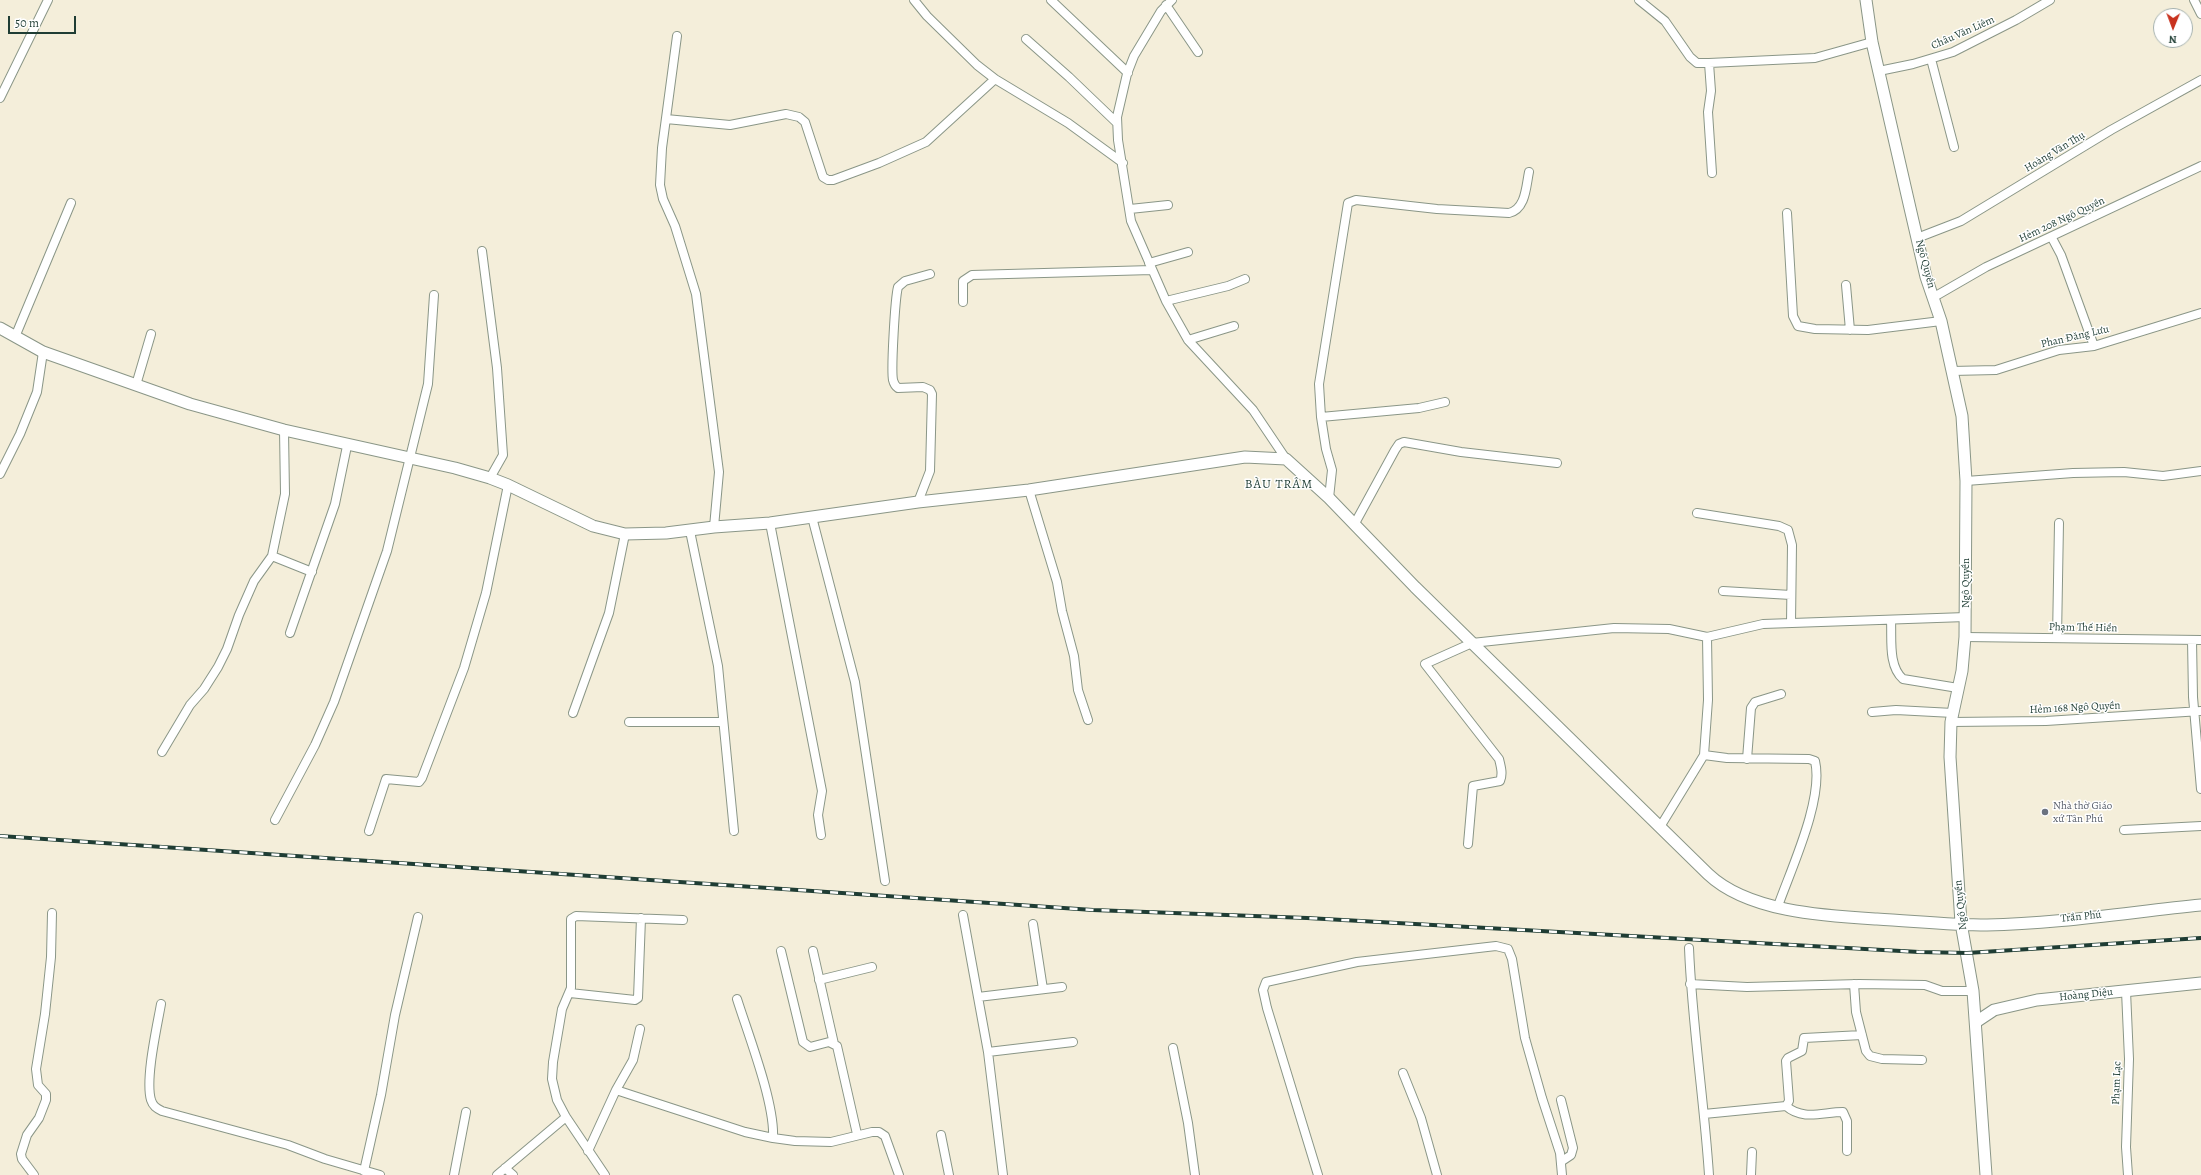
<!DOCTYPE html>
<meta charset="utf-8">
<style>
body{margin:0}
#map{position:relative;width:2201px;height:1175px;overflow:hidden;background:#f4eeda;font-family:Alegreya,serif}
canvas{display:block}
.north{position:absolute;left:2153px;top:8px;width:40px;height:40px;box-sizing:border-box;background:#fff;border:1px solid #a5b1ae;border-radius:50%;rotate:181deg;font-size:11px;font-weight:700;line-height:16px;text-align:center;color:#1f3d34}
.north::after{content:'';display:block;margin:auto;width:14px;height:18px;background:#c8321e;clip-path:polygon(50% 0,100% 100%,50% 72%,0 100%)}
.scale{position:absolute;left:8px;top:16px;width:68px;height:18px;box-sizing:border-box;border:2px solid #1f3d34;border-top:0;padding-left:5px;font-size:12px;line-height:14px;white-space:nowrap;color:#1f3d34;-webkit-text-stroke:3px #fff;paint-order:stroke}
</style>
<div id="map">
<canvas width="2201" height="1175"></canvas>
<div class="north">N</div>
<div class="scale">50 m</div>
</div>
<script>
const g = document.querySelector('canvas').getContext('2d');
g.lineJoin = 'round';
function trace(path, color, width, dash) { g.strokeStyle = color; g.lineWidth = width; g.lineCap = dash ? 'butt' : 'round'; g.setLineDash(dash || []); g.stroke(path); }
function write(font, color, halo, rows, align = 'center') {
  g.font = font + ' Alegreya,serif'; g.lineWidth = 3; g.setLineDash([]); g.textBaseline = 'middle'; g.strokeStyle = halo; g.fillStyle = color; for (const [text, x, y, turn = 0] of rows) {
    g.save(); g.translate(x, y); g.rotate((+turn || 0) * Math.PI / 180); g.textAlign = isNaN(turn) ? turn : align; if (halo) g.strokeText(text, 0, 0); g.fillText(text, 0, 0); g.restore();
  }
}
const street = new Path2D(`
 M914,0L927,16L977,65L995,79L1068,123L1123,163
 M1051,0L1128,73
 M1172,0L1161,11L1134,56L1127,74L1117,117L1118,140L1131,221L1166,301L1188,340L1253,410L1286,459
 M1639,0L1665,21L1690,57L1697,63H1709L1711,91L1708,112L1712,173
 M2194,0L2201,14
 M1166,5L1198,52
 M677,36L662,148L660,185L663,199L675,226L696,294L719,472L714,527
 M1026,39L1069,77L1117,123
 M1931,59L1954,147
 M1709,63L1815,58L1872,42
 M1879,71L1913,64L1953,52L2016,20L2050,0
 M0,98L48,0
 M666,119L730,125L786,114L799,117L805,122L823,177L828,180H833L879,163L926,142L995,79
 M1130,209L1168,205
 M1787,213L1793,316L1798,326L1815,329L1868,330L1941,321
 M1917,238L1961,221L2111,130L2201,80
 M2052,238L2061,255L2094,346
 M482,251L497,368L503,455L490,478
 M1149,263L1188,252
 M1846,285L1850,330
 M1934,297L1986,267L2201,166
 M1166,301L1228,286L1245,279
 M963,302V281L972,275L1152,270
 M15,337L71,203
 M1188,340L1234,326
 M1952,371L1996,370L2059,350L2094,346L2201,313
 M136,385L151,334
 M1321,417L1419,408L1445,402
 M0,474L20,434L37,392L43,352
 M1966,481L2073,473L2124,472L2163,476L2201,471
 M1029,490L1057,582L1062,611L1074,656L1078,690L1088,720
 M1329,498L1332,470L1326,449L1321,417L1319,384L1348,203L1356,200L1437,209L1509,213C1526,209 1526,186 1529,172
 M918,502L930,471L932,394L930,390L923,387L898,388C895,386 894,384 893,380C891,369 895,298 898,287L905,281L930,274
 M1697,513L1779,526L1788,530L1792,545L1791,623
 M812,517L855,682L885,881
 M770,523L822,791L818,815L821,835
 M1354,525L1395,450L1399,444L1404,442L1461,452L1557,463
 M690,531L718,666L734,831
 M272,556L312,572
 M1723,591L1791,595
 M1891,621C1892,639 1888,666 1903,679L1958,688
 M290,633L335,504L347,446
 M1965,637L2201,640
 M2057,638L2059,523
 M2192,640L2193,697L2201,789
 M1872,712L1896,710L1953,713
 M573,713L609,613L625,534
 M629,722H723
 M1951,722L2046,721L2201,711
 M162,752L190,705L204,689L218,667L227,649L239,615L254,581L272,556L285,494L284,430
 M1704,755L1727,758L1809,759L1815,761C1824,799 1791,869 1778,906
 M1747,759L1751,708L1755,702L1781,694
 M275,820L315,745L334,702L387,551L428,384L434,295
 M1660,827L1704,755L1708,700L1707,637
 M2124,830L2201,826
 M369,831L386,779L419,782L422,778L464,668L486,593L508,485
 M1468,844L1473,786L1500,781C1503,774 1501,767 1499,759L1425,664L1472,643L1614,628L1669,629L1707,637L1763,624L1966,617
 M963,915L988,1052L1003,1175
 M1033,924L1043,989
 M1689,948C1692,1024 1704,1099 1709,1175
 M781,951L803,1042L810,1047L829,1042L837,1046L857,1134
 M813,951L834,1044
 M819,980L872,967
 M1690,984L1747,987L1859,984L1925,985L1942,991H1973
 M1854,984L1856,1012L1866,1051L1870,1056L1882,1059L1922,1060
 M2126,991L2129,1059L2126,1147L2128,1175
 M570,993L635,1000L638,998L641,918
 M978,997L1062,987
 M737,999C748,1034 775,1103 773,1138
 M161,1004C157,1027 145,1079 151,1100C153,1106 156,1108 162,1111L288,1145L325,1159L380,1175
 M1173,1048L1188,1123L1195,1175
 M988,1052L1073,1042
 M1403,1073L1421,1118L1437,1175
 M616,1090L633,1060L640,1029
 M1561,1100L1573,1148L1571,1155L1562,1161
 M1786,1106C1803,1121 1823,1112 1843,1112L1847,1121V1151
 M1704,1114L1786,1106L1789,1101L1786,1061L1788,1058L1802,1051L1804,1038L1862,1035
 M941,1135L949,1175
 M588,1151L616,1090L745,1132L773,1138L795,1141L831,1142L872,1132H879L885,1136L899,1175
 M505,1168L513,1175
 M364,1171L381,1095L395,1015L418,917
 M34,1175L22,1159L21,1154L27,1135L39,1118L46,1100V1094L38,1085L36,1069L45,1014L51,957L52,913
 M454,1175L466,1112
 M497,1175L566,1117
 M605,1175L566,1117L557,1100L552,1079L553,1062L562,1009L571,988V919L576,916L683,920
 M1318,1175L1267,1008L1263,990L1266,982L1357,962L1496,946L1508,949L1512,959L1525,1038L1542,1098L1560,1153L1562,1175
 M1751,1175L1752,1152`);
const secondary = new Path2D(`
 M1866,0L1872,42L1910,208L1926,277L1941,321L1962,416L1966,481L1965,637L1962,671L1951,722L1950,757L1961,923L1973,991L1986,1175
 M0,328L43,352L190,404L284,430L455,468L490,478L508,485L593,526L625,534L666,533L714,527L770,523L918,502L1029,490L1245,457L1286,459L1329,498L1415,587L1708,874C1748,912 1825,916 1877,919C1914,921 1950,925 1987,925C2056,924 2131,912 2201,905
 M1976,1022L1994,1010L2037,1000L2201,983`);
trace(street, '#8a9687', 10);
trace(secondary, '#8a9687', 13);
trace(street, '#fff', 8);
trace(secondary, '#fff', 11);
const rail = new Path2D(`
 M0,836L1093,910L1307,918L1919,952L1967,953L2201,938`);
trace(rail, '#1f3d34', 4);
trace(rail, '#fff', 2.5, [8]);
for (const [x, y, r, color] of [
 [2045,812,4,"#6b7280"]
]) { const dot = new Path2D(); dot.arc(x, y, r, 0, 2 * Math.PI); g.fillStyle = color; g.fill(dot); trace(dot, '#fff', 1.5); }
write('11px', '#1f3d34', '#fff', [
 ["Châu Văn Liêm",1963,33,-24],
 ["Hoàng Văn Thụ",2055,152,-31],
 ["Hẻm 208 Ngô Quyền",2062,220,-25],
 ["Ngô Quyền",1925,264,75],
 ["Phan Đăng Lưu",2075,337,-13],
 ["Ngô Quyền",1966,583,-90],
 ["Phạm Thế Hiển",2083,628,1],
 ["Hẻm 168 Ngô Quyền",2075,708,-3],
 ["Ngô Quyền",1961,905,-96],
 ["Trần Phú",2081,917,-6],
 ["Hoàng Diệu",2086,995,-6],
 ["Phạm Lạc",2117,1083,-88]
]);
write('11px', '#5b616d', '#fff', [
 ["Nhà thờ Giáo",2053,806],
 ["xứ Tân Phú",2053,819]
], 'left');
g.letterSpacing = '1px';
write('13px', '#1f3d34', '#fff', [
 ["BÀU TRÂM",1279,485]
]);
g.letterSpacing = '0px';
</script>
